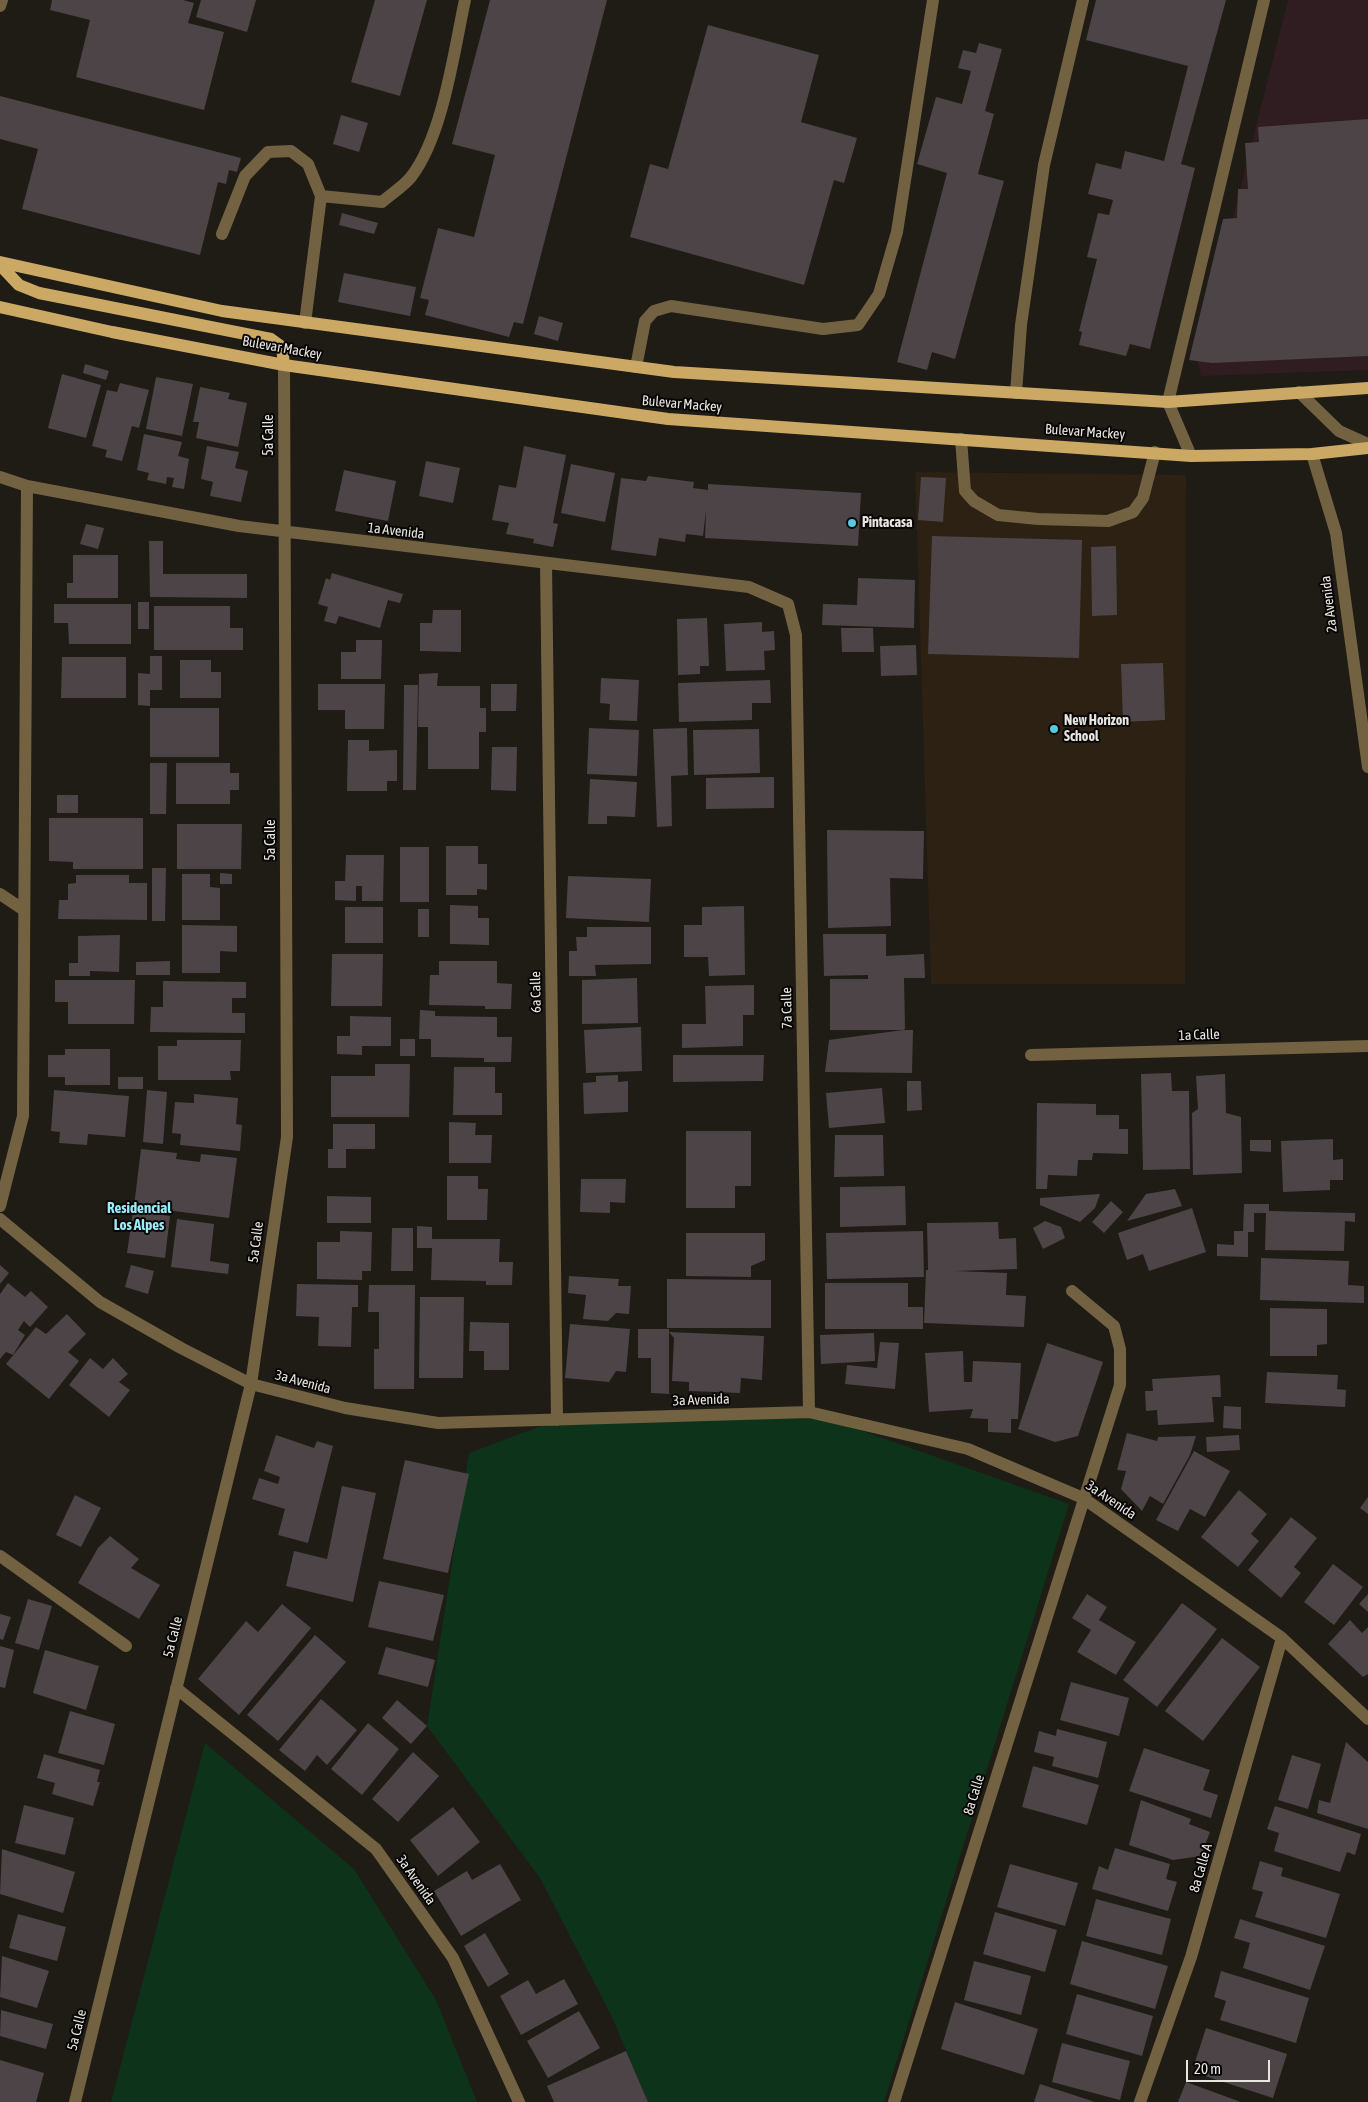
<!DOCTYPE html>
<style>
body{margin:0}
#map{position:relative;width:1368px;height:2102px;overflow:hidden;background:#1f1b15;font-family:"Asap Condensed",sans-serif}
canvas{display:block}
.scale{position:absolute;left:1186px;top:2060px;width:84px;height:22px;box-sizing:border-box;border:2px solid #e9e6e2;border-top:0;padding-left:6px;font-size:15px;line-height:18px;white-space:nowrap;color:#e9e6e2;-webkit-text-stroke:4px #080605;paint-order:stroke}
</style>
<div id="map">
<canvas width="1368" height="2102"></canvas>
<div class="scale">20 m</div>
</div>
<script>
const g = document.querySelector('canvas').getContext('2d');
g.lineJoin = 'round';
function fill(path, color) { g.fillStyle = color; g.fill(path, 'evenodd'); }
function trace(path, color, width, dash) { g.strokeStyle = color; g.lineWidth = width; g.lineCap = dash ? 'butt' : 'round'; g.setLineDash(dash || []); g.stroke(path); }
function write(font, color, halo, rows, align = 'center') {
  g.font = font + ' "Asap Condensed",sans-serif'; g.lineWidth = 4; g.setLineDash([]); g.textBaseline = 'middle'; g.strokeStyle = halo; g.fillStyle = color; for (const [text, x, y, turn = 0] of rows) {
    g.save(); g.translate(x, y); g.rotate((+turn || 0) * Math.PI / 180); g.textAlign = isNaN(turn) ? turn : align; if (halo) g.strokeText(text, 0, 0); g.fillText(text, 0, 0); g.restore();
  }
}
fill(new Path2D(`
 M1288,0H1368V370L1201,376L1197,359Z`), '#301d21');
fill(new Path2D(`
 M915,472L1186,475L1185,984H931Z`), '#2c2112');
fill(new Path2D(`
 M809,1412L1069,1504L884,2102H648L612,2017L540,1878L427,1726L469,1453L557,1420Z
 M205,1743L354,1869L436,2000L477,2102H111Z`), '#0d341a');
fill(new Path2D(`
 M52,0H183L194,3L188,23L224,32L204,110L76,77L90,20L50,10Z
 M201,0H256L247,32L196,17Z
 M375,0H427L400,96L351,82Z
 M490,0H607L523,324L514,322L509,337L425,315L429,300L420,298L438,228L474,237L495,155L452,144Z
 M1096,0H1226L1181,164L1195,168L1150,349L1130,344L1126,356L1079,345L1082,332L1079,331L1097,259L1087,257L1098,213L1109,215L1113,200L1088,194L1096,163L1121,169L1125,151L1164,161L1188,66L1086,40Z
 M708,25L819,55L801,122L857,138L844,183L834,180L804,285L630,237L650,164L668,169Z
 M979,43L1002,49L985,111L994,114L978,174L1004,181L955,359L932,352L927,370L897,362L947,173L917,164L936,97L962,104L971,71L958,68L963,50L976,53Z
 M0,96L241,158L237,172L229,170L226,184L218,182L200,255L22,209L38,149L0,139Z
 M341,115L368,123L359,152L333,144Z
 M1368,119V356L1212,363L1189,360L1223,219L1237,218L1238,189H1248L1245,143L1259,142L1258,127Z
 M342,213L378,223L374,234L339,225Z
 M344,273L416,287L410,316L338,302Z
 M539,316L563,323L558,341L534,334Z
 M85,364L109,371L106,380L83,373Z
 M62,374L101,385L86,438L48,428Z
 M156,377L193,384L182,436L146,429Z
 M120,383L149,390L139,428L132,426L122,461L105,457L107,450L92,446L107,390L117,392Z
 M200,387L230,393L228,399L247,403L238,447L196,438L199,422H193Z
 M144,434L182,442L178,456L189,459L184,489L172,487L174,478L167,477L166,484L147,480L149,473L137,470Z
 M207,446L239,452L235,468L248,471L241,502L210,496L213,482L201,479Z
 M524,446L566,455L553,523L558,524L553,547L533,543L534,539L506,534L509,523L492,520L499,485L516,488Z
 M426,461L460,468L453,503L419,496Z
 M571,464L615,473L605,522L561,513Z
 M344,470L396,481L388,521L335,511Z
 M648,476L694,482L693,488L708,490V484L861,493L858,546L705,538L706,510L703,536L686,534L685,542L659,538L656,556L611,550L621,478L646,481Z
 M921,477L946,478L943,522L918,520Z
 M86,524L104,528L98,549L80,544Z
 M932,536L1082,540L1079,658L928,654Z
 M149,541H163V574H247V598L150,597Z
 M1116,546L1117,615L1092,616L1091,547Z
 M73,555H118V598H67V583H73Z
 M332,573L403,594L400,603L388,600L380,628L339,616L336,624L324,621L328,607L318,604L326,578L330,580Z
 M858,578L915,580L914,628L822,625L823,604L857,605Z
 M138,602H149V629H138Z
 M54,604H131V644H69L68,623H54Z
 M154,606H230V628H243V650H154Z
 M433,610H461V652L420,651V623H432Z
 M707,618L709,666H700V674L678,675L677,619Z
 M762,622V632L774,631L775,650L764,651L765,670L726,671L724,624Z
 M841,628H873L874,652H842Z
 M356,640H382L381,679H341V652H356Z
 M916,645L917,675L881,676L880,646Z
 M150,656H162V690H150V706L138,705V673L150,674Z
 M62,657H126V698H61Z
 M180,660H211V672H221V698H180Z
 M1163,663L1165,720L1123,722L1121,664Z
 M438,673L437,686H480V708H486V732H479V769H428V727H418L419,674Z
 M601,678L639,680L637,721L609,720L610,704L600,703Z
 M770,680L771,703H752V720L679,722L678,683Z
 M318,684H385L384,729H345V710H318Z
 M491,684H517L516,711H491Z
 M404,685H418L416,790H403Z
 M150,708H219V757H150Z
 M589,728L639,730L637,776L587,774Z
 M687,728L688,775L671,776L672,826L657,827L653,729Z
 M759,729L760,773L694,775L693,730Z
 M348,740H369V751L397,750V781H387V791H347Z
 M492,747H517L516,791L491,790Z
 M150,763H167L166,814H150Z
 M176,763H230V773H239V790H230V804H176Z
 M774,777V808L706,809V778Z
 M590,779L637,782L635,817L607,816V824H588Z
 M57,795H78V813H57Z
 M49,818H143V869H73V862L49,861Z
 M177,824H242L241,869H177Z
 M827,830L924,831L923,879L890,878L891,926L828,928Z
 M446,846H478V864H487V890L477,889V895H446Z
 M400,847H429V902H400Z
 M346,855H384L383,901H362V886H356V901L335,900V881H345Z
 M152,868H166L165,921H152Z
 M220,873L232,874V884H220Z
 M182,874H210V887L220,888V920H182Z
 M76,875H129V883H147V920L58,919L59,900H68V884L76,883Z
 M568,876L651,879L649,922L566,918Z
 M450,905L478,906V918H489V945L450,944Z
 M744,906L745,975L709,976L708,957H684V925H702V907Z
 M345,907H383V943H345Z
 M418,909H429V937H418Z
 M182,925L237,926V952L220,951V973H182Z
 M587,927H651V964L595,965L596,976H569V951H577L576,937H587Z
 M823,934H886V956L924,954L925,978H904L905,1029L903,1030H913L912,1073L825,1072L829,1040L903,1030H830V979H868V975L824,976Z
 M120,935L119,972L90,971V976H69V963H78V936Z
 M332,954H383L382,1006H331Z
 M170,961V975H136V962Z
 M439,961H497V983L512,984L511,1009H485V1006L429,1005L430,975H439Z
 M637,978L638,1023L582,1024V980Z
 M55,980H135L134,1024H68V1002H55Z
 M163,981L246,982V998H232V1013H245V1033L150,1032L151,1007H163Z
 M754,985V1015H743V1046L682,1048V1024H706L705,986Z
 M420,1010L435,1011V1016L497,1017V1037H512L511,1062H484V1058L431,1057V1039H419Z
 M350,1016L391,1017V1046H362V1055L337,1054V1036H350Z
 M641,1027L642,1071L586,1073L584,1030Z
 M400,1039H415V1056H400Z
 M177,1040H241L240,1071H230L231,1080H158V1046H177Z
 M65,1049H110V1085H65V1077H48V1055H65Z
 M673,1055H764L763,1081L673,1082Z
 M375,1064H410L409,1117H331V1076H375Z
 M454,1067H495V1093H502V1115H453Z
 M1171,1073L1172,1091H1189L1190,1169L1143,1170L1141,1074Z
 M1225,1074L1226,1113L1241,1117L1242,1173L1193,1175L1192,1113L1198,1109L1196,1076Z
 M618,1075V1082L628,1081V1112L584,1114L583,1083L596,1082V1076Z
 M118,1077H143V1089H118Z
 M907,1081H921L922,1110L907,1111Z
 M882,1088L885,1123L829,1128L826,1093Z
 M54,1090L129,1096L125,1137L88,1134L87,1145L59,1143L60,1132L51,1131Z
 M147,1090L167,1092L163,1144L143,1142Z
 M194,1094L238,1098L236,1124L242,1125L240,1151L180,1145L181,1134L172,1133L175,1102L194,1103Z
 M1037,1103L1096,1104V1115H1119V1129H1128V1154L1093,1153L1092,1160H1078L1077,1176L1048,1175L1047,1189H1036Z
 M449,1122L476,1123L475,1135H492L491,1163H449Z
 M333,1124H375V1149H346V1168H328V1149H333Z
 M686,1131H751V1186H735V1208H686Z
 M835,1135H883L884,1176L834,1177Z
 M1333,1139V1160L1343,1159V1180H1330V1190L1283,1192L1281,1141Z
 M1250,1140H1271V1152L1250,1151Z
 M141,1149L177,1153L176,1159L200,1162L201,1154L237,1158L229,1218L134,1206Z
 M447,1176H478V1189H488L487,1220H447Z
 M581,1179H626L625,1203L610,1202V1213L580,1212Z
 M905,1186L906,1225L840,1227V1187Z
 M1175,1189L1182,1206L1127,1221L1146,1194Z
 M1100,1194L1095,1208L1080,1222L1040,1205V1198Z
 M327,1196L371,1197V1223H327Z
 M1111,1201L1123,1212L1104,1233L1092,1222Z
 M1244,1204H1269V1211L1355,1213V1222L1345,1221L1344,1251L1265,1250L1266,1213H1254V1232H1248V1257L1217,1256V1244L1234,1245V1231H1243Z
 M1192,1208L1206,1252L1149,1271L1143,1254L1127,1260L1118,1233Z
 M133,1211L170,1216L165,1258L127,1253Z
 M177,1219L214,1224L210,1261L229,1264L228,1274L171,1267Z
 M1045,1221L1061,1227L1065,1238L1043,1249L1033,1228Z
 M998,1222L999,1239L1016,1238L1017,1269L955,1271L1007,1273L1006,1295L1026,1296L1024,1327L924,1323L926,1270H928L927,1223Z
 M417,1226L432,1227V1239H500L499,1262H513L512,1285H486V1281L431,1280L432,1248H417Z
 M392,1228H413V1271H391Z
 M340,1231L372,1232L371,1271H362V1280L317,1279V1242H340Z
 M923,1231L924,1277L827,1279L826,1233Z
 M686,1233H765V1260L751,1266V1277L686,1276Z
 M1261,1258L1349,1261L1348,1285L1364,1286V1303L1260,1300Z
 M0,1265L9,1273L0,1284Z
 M131,1265L154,1271L148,1294L125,1287Z
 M569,1276L619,1279L618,1286H631L629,1314L616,1313L608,1321L583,1319L586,1295L568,1293Z
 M667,1279L771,1280V1328H667Z
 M8,1283L25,1297L31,1291L48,1307L30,1327L24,1321L18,1330L25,1335L13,1355L6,1352L0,1359V1294Z
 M825,1283H908V1307H923V1329H825Z
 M297,1284L358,1285V1307H352L351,1347L318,1346L319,1317L296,1316Z
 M369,1285H415L414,1389H374V1349H379V1312H368Z
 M420,1297H464L463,1378H419Z
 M1270,1308L1327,1309V1344L1317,1345V1356H1270Z
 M67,1314L86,1334L68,1352L79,1361L49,1399L6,1364L36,1327L46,1334Z
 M470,1322L509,1323V1370H484V1351H469Z
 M570,1324L630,1329L626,1372L616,1371L609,1382L565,1378Z
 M638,1329H669V1394L651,1393V1358H638Z
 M669,1332L764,1336L762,1380L741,1378L740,1393L689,1391V1382L672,1381L674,1338Z
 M874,1333L875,1361L821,1364L820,1335Z
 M880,1342L899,1343L895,1389L845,1384L847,1365L877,1368Z
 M1047,1343L1103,1362L1078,1436L1055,1442L1018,1429Z
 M963,1351L964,1382H972L973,1361L1021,1363L1018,1419H1011V1433L988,1432V1419L970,1418L973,1409L929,1412L925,1353Z
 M90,1358L103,1369L113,1358L128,1374L119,1382L130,1390L109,1417L69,1385Z
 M1267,1372L1338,1375L1337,1389L1346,1390L1345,1407L1265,1403Z
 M1220,1375L1221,1397H1212L1214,1422L1158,1425L1157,1410L1146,1411L1145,1391H1153L1152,1379Z
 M1224,1406L1241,1407V1429L1223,1428Z
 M1127,1433L1157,1441L1158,1437L1196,1436L1190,1455L1163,1504L1150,1496L1142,1511L1121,1489L1126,1471L1117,1470Z
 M276,1435L314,1448L317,1441L333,1446L308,1543L278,1535L285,1509L252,1499L259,1478L278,1484L280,1477L264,1471Z
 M1239,1435L1240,1450L1207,1452L1206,1437Z
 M1194,1451L1230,1471L1205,1517L1190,1509L1178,1531L1156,1520Z
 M405,1460L469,1474L448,1573L383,1559Z
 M342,1486L376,1493L353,1602L286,1586L294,1551L327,1559Z
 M1239,1490L1267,1514L1251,1534L1259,1541L1238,1567L1201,1537Z
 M75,1495L101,1508L81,1547L56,1535Z
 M1368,1497V1514L1360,1508Z
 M1291,1517L1317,1538L1294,1567L1301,1573L1281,1598L1248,1570Z
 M110,1536L139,1559L131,1568L160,1585L139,1619L78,1583L98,1548Z
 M1333,1564L1363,1587L1334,1625L1304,1602Z
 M379,1581L444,1595L433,1641L368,1627Z
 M1087,1594L1107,1607L1099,1620L1136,1642L1116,1675L1077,1652L1091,1630L1072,1618Z
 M1368,1594V1612L1359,1604Z
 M28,1599L52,1606L39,1650L15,1643Z
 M1182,1603L1217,1629L1157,1707L1123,1680Z
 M282,1604L311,1628L239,1715L198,1679L246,1621L258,1632Z
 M0,1614L11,1617L3,1640L0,1639Z
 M1350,1620L1362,1633L1368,1627V1674L1363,1677L1328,1644Z
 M315,1635L346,1662L278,1741L247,1715Z
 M1222,1638L1260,1667L1203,1741L1165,1711Z
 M0,1646L14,1650L5,1688L0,1687Z
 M386,1647L435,1660L428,1687L378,1674Z
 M45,1650L99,1666L86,1710L33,1693Z
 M1071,1682L1129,1698L1119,1736L1060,1720Z
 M321,1699L357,1730L327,1765L317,1755L305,1771L279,1750Z
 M397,1700L427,1726L411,1744L382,1718Z
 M70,1711L115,1724L104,1765L58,1753Z
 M368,1723L399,1749L362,1795L331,1769Z
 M1057,1729L1107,1742L1098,1778L1052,1766L1054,1757L1034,1752L1039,1731L1056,1736Z
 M1346,1742L1368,1762V1829L1317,1813L1319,1800L1330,1803Z
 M1144,1748L1210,1770L1203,1790L1218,1795L1211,1818L1129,1791Z
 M413,1752L439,1776L398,1822L372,1799Z
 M44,1754L100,1770L97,1782H100L93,1806L52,1794L55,1783L37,1778Z
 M1292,1755L1321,1764L1308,1809L1278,1800Z
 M1033,1766L1099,1785L1087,1825L1022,1807Z
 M1141,1800L1191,1819L1189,1824L1210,1832L1201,1856L1173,1860L1129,1845Z
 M24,1805L74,1818L65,1855L15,1843Z
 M1275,1806L1361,1834L1355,1855L1347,1852L1340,1872L1274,1851L1279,1833L1267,1829Z
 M453,1807L480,1842L438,1876L410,1840Z
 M1115,1848L1170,1864L1166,1879L1177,1882L1168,1911L1092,1889L1099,1866L1108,1870Z
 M2,1849L75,1872L63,1913L0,1894Z
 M1260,1861L1283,1868L1281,1876L1340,1894L1326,1938L1255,1917L1263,1892L1252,1889Z
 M500,1864L521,1900L461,1936L434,1891L467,1871L472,1880Z
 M1010,1864L1078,1883L1065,1926L997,1907Z
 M1096,1899L1171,1919L1162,1955L1086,1936Z
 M995,1912L1057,1930L1045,1972L983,1954Z
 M18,1914L66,1927L57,1961L9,1948Z
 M1240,1919L1325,1946L1310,1990L1243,1968L1250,1943L1234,1938Z
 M485,1933L509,1974L488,1987L464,1946Z
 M1082,1941L1168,1966L1155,2009L1070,1984Z
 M2,1956L49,1971L37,2008L0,1997Z
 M974,1961L1031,1976L1021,2015L964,2000Z
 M1221,1971L1309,1998L1296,2043L1220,2020L1226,2001L1214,1997Z
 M564,1979L578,2004L521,2035L500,1996L528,1980L536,1994Z
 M1077,1994L1153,2016L1142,2056L1066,2034Z
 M955,2002L1038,2029L1024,2075L941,2049Z
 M1,2010L53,2024L46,2049L0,2036Z
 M579,2011L600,2048L548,2078L527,2041Z
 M1206,2028L1287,2054L1273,2098L1205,2076L1208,2066L1195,2062Z
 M1062,2043L1130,2061L1120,2100L1052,2082Z
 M626,2051L648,2102H554L547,2086Z
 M0,2060L44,2073L36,2102H0Z
 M1186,2082L1241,2102H1178Z
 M1040,2084L1095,2102H1034Z`), '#4d4447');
trace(new Path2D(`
 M0,6L2,0
 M321,196L382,202C391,194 404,186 411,177C443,136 454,51 465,0
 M222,234L245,176L268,152L291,151L308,164L321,196L305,323
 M636,367L645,321L654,311L671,306L823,329L858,325L879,294L897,232L933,0
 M1299,392L1339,431L1368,444
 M1016,393L1021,325L1044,165L1083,0
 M961,439L965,491L974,501L998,515L1038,519L1108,521L1133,512L1143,498L1155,452
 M1312,454L1336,533L1368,767
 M1191,456L1168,402L1264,0
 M0,477L27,486L239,526L749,587L788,604L796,635L809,1412
 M546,564L557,1420
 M0,894L24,910
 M1031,1055L1368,1046
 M0,1206L23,1116L27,486
 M0,1219L100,1302L181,1348L251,1384L345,1408L438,1423L809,1412L968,1449L1083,1498L1282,1638L1368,1719
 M0,1556L126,1646
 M176,1688L376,1849L453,1958L519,2102
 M75,2102L251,1384L287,1137L284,365
 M894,2102L1120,1385V1349L1114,1326L1072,1291
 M1140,2102L1191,1957L1282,1638`), '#726242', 12);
trace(new Path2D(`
 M0,262L222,311L674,372L1168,402L1368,388
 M0,265L19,285L39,293L271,339L282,347L284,365
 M0,307L112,332L284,365L668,419L1191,456L1312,454L1368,448`), '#cba964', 12);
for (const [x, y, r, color] of [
 [852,523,5,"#54cade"],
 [1054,729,5,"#54cade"]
]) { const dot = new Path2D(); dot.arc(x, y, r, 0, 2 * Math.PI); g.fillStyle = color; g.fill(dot); trace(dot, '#080605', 2); }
write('14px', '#e9e6e2', '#080605', [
 ["Bulevar Mackey",282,348,10],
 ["Bulevar Mackey",682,404,5],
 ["Bulevar Mackey",1085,432,4],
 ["5a Calle",269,435,-90],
 ["1a Avenida",396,531,7],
 ["2a Avenida",1329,604,-97],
 ["5a Calle",271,840,-90],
 ["6a Calle",536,992,-91],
 ["7a Calle",787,1008,-91],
 ["1a Calle",1199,1035,-2],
 ["5a Calle",256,1242,-82],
 ["3a Avenida",303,1382,15],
 ["3a Avenida",701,1400,-2],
 ["3a Avenida",1111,1500,34],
 ["5a Calle",173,1637,-76],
 ["8a Calle",974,1795,-73],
 ["8a Calle A",1201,1868,-74],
 ["3a Avenida",416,1880,55],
 ["5a Calle",77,2030,-76]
]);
write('bold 14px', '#e9e6e2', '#080605', [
 ["Pintacasa",862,523],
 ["New Horizon",1064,721],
 ["School",1064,737]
], 'left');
write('bold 15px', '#9cebf9', '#080605', [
 ["Residencial",139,1208],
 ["Los Alpes",139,1225]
]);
</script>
